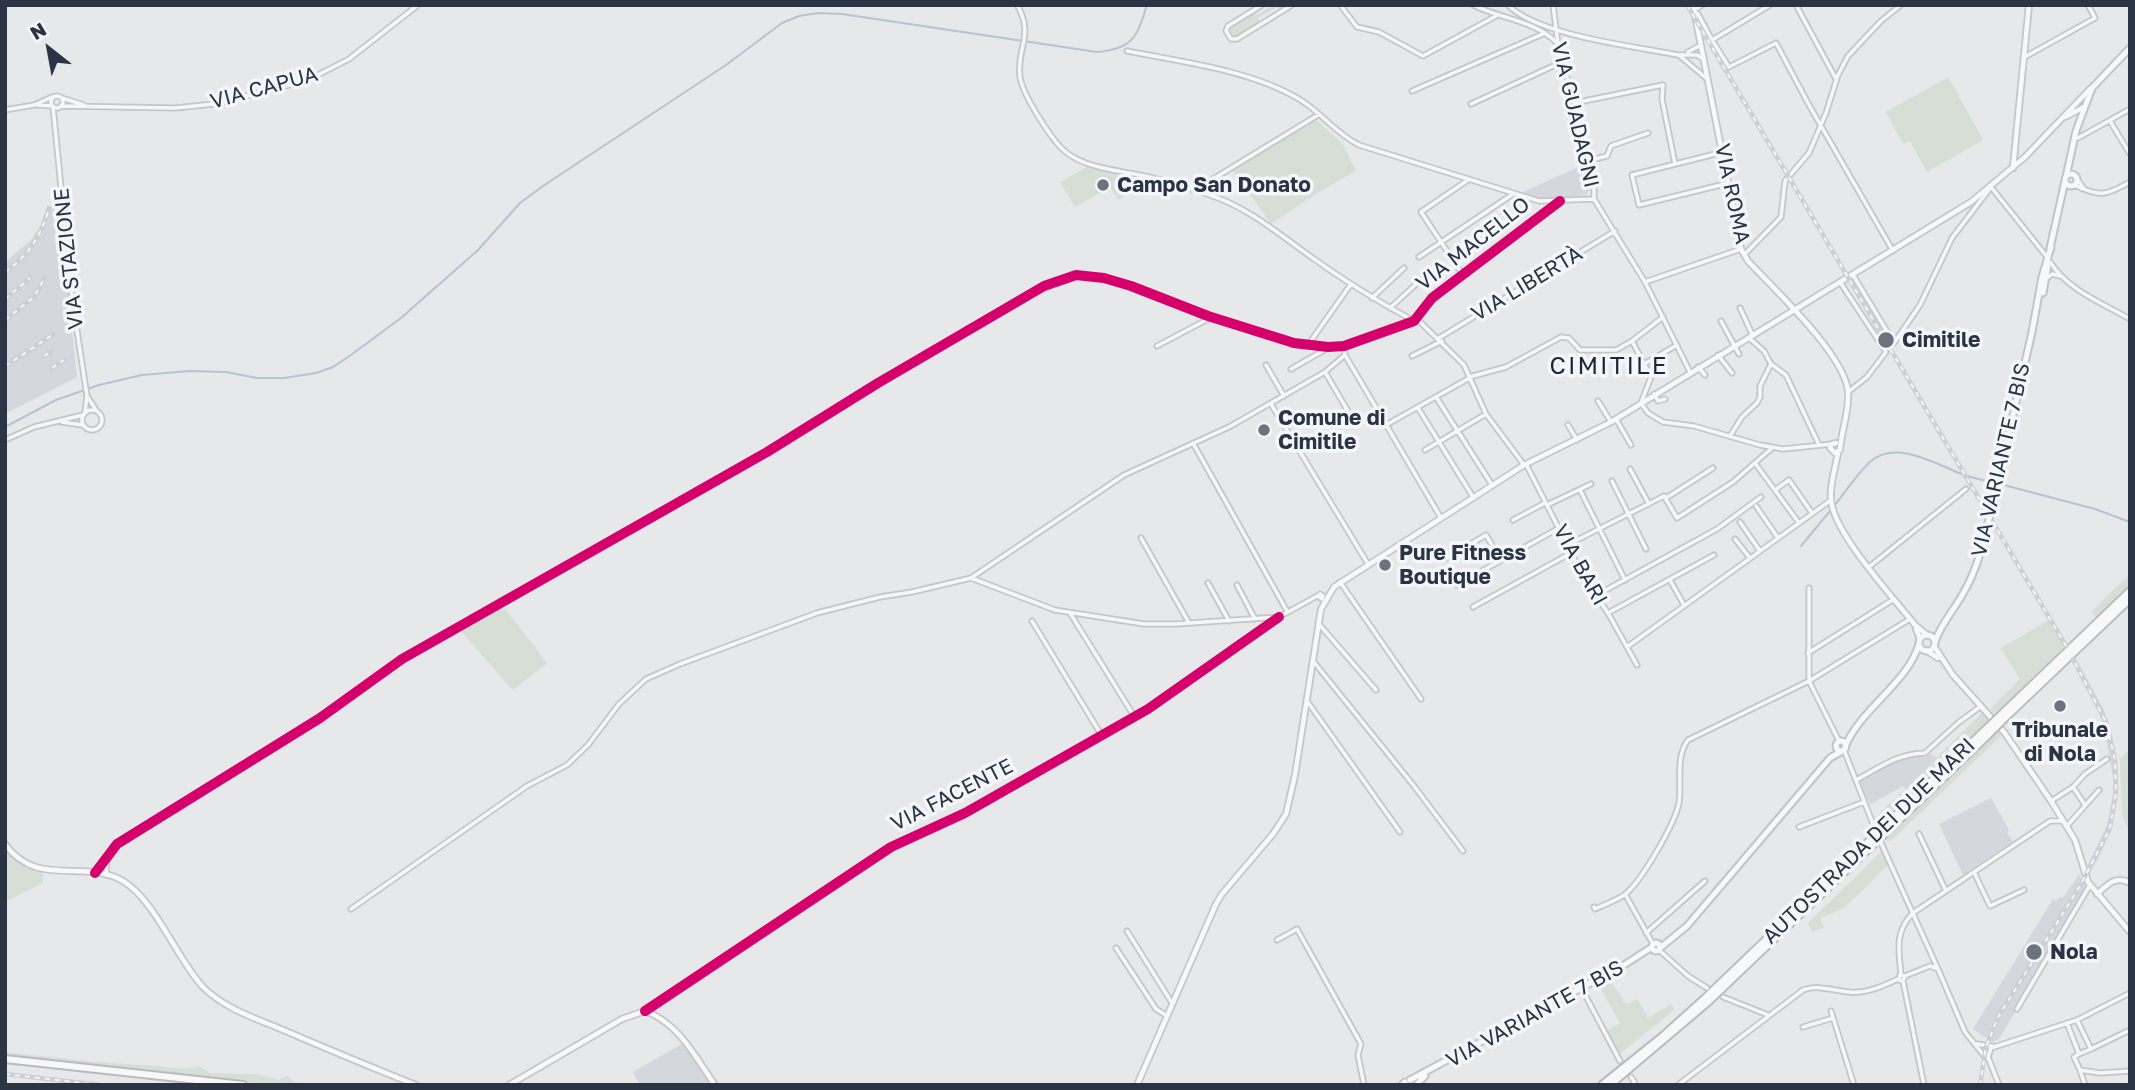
<!DOCTYPE html>
<meta charset="utf-8">
<style>
body{margin:0}
#map{position:relative;width:2135px;height:1090px;overflow:hidden;background:#e6e8ea;font-family:"Golos Text",sans-serif}
canvas{display:block}
.frame{position:absolute;inset:0;border:7px solid #2b3445;pointer-events:none}
.north{position:absolute;left:14px;top:14px;width:70px;height:70px;-webkit-text-stroke:5px #f4f6f9;paint-order:stroke;rotate:329deg;font-size:19px;font-weight:700;line-height:28px;text-align:center;color:#2b3445}
.north::after{content:'';display:block;margin:auto;width:24px;height:32px;background:#2b3445;clip-path:polygon(50% 0,100% 100%,50% 72%,0 100%)}
</style>
<div id="map">
<canvas width="2135" height="1090"></canvas>
<div class="frame"></div>
<div class="north">N</div>
</div>
<script>
const g = document.querySelector('canvas').getContext('2d');
g.lineJoin = 'round';
function fill(path, color) { g.fillStyle = color; g.fill(path, 'evenodd'); }
function trace(path, color, width, dash) { g.strokeStyle = color; g.lineWidth = width; g.lineCap = dash ? 'butt' : 'round'; g.setLineDash(dash || []); g.stroke(path); }
function write(font, color, halo, rows, align = 'center') {
  g.font = font + ' "Golos Text",sans-serif'; g.lineWidth = 7; g.setLineDash([]); g.textBaseline = 'middle'; g.strokeStyle = halo; g.fillStyle = color; for (const [text, x, y, turn = 0] of rows) {
    g.save(); g.translate(x, y); g.rotate((+turn || 0) * Math.PI / 180); g.textAlign = isNaN(turn) ? turn : align; if (halo) g.strokeText(text, 0, 0); g.fillText(text, 0, 0); g.restore();
  }
}
fill(new Path2D(`
 M1583,165L1590,190L1586,195L1548,199L1518,194Z
 M47,206H58L77,377L5,414V262L31,240L40,227Z
 M2075,657L2103,708L2111,729L2117,761L2118,788L2114,817L2103,849L2089,875L2086,869L2107,825L2113,795V777L2104,728L2097,708L2072,660Z
 M1930,754L1938,758L1906,790L1903,786L1871,804L1867,800L1860,780L1895,760L1912,755L1926,757Z
 M1991,798L2009,830L2007,833L2013,841L1963,875L1939,824Z
 M2079,874L2088,890L1999,1039L1992,1042L1973,1029L2053,899L2056,901L2060,897L2063,898Z
 M682,1044L713,1085H640L633,1072Z`), '#d4d7dd');
fill(new Path2D(`
 M1273,5H1288L1280,10L1277,7L1258,18L1260,22L1235,37L1230,35L1231,27L1255,13L1257,15Z
 M1948,77L1983,140L1927,172L1910,141L1903,144L1886,112Z
 M1316,120L1343,144L1356,171L1319,192L1271,224L1232,169Z
 M1090,165L1095,169L1098,168L1151,179L1118,200L1110,187L1075,207L1060,182Z
 M2130,574V585L2096,617L2091,612Z
 M502,605L547,663L513,690L459,629Z
 M2049,620L2065,646L1995,714L1990,709L2020,679L2001,648Z
 M1982,713L1989,720L1878,827L1874,819Z
 M1997,731L2001,736L1891,841L1884,840Z
 M2130,749V833L2122,815L2120,760Z
 M5,848L19,862L43,872V883L5,902Z
 M1882,851L1888,865L1844,908L1820,918L1824,928L1812,932L1808,923Z
 M1609,978L1624,1002L1628,1004L1637,999L1648,1018L1671,1004L1674,1010L1620,1054L1607,1030L1620,1023L1598,984Z
 M5,1052C56,1058 106,1063 156,1066C169,1067 187,1071 199,1066L210,1073L255,1074L279,1080L287,1076L294,1082L325,1085H269L5,1056Z`), '#d6ded6');
trace(new Path2D(`
 M5,427L56,400L99,385L142,375L189,371L226,372L257,378H284L316,373L333,367L351,355L401,318L478,250L520,203L543,186L726,65L782,23L799,16L818,13L842,14L1097,52C1133,49 1137,37 1147,5
 M1967,476L1994,483
 M2000,484L2095,509L2130,522
 M1835,505C1846,491 1857,474 1870,462C1896,439 1935,464 1962,474
 M1801,546L1830,511`), '#b4c4d5', 2);
const street = new Path2D(`
 M1017,5C1035,35 1016,48 1020,77C1023,95 1045,128 1056,142C1077,170 1118,169 1149,177C1169,182 1190,188 1210,195C1251,209 1280,235 1314,259C1346,282 1379,302 1414,321
 M1262,5L1228,26L1226,31L1231,39H1237L1292,5
 M1473,5C1501,19 1534,20 1557,43
 M1508,5C1539,36 1634,46 1678,55H1697L1703,59
 M1553,5L1558,44L1574,103L1581,143L1594,189V199
 M1796,5L1836,79
 M1341,6L1357,27L1379,32L1423,56L1496,16
 M1694,10L1702,5
 M1695,13L1698,14L1712,40L1770,5
 M1712,40L1729,67L1776,43L1809,105L1893,251
 M1127,51C1183,62 1250,70 1299,99C1321,112 1335,133 1359,145L1539,201L1594,199
 M1688,52L1701,45
 M1680,56L1706,78
 M2023,58L2095,18L2088,5
 M1412,91L1545,33
 M51 102a6 6 0 1 1 12 0a6 6 0 1 1-12 0Z
 M62,98L84,105
 M1574,103L1663,85L1662,99L1675,164
 M1471,104L1564,61
 M37,105L52,106
 M61,106L175,108L214,104L285,86L308,80L349,59L418,5
 M53,107L72,298L87,396L85,412
 M5,110L34,105L52,97
 M2110,121L2130,154
 M2078,138L2130,109
 M1723,152L1632,175L1639,205L1729,183
 M1586,161L1607,156L1611,146L1648,133
 M2077,179L2084,189
 M2074,185C2100,197 2105,196 2130,182
 M1195,190L1318,115
 M1594,199L1645,282L1690,372
 M1744,255L1781,217L1785,181L1809,153L1826,113L1838,75L1848,56L1881,21L1901,5
 M1419,257L1513,194
 M2050,262C2068,290 2102,303 2130,319
 M1463,275L1421,212L1468,180
 M1853,275L1894,343L1920,305L1952,238L1991,187L2047,257
 M2046,279L2052,274L2060,276
 M1645,282L1741,249
 M1840,282L1886,352L1867,377L1848,392
 M1372,298L1404,268
 M1390,308L1425,276
 M1740,308L1753,336
 M1416,318L1464,365L1486,414L1524,465
 M1721,321L1739,354
 M1439,338L1615,231
 M1749,338L1764,351L1771,364L1786,375L1819,445
 M1632,341L1651,377L1641,403L1648,413L1663,422L1694,426L1760,445L1783,449L1832,444
 M1308,345L1351,284
 M1157,346L1212,317
 M1345,355L1441,518
 M1718,355L1732,373
 M1412,356L1442,341
 M1646,363L1677,345
 M1266,365L1284,396
 M1698,367L1705,375
 M1291,369L1328,348
 M1325,372L1349,413
 M1654,394L1658,401L1665,399
 M87,396L96,410
 M1436,397L1492,485
 M1598,401L1611,422
 M1271,404L1368,564
 M1418,408L1473,497
 M82 420a10 10 0 1 1 20 0a10 10 0 1 1-20 0Z
 M1616,419L1631,445
 M62,422L82,425
 M1386,425L1473,376L1506,367L1561,337L1569,338L1580,350H1616L1632,341L1663,317
 M1568,425L1577,440
 M1730,436L1742,417L1757,403L1760,397V386L1771,364
 M5,440L34,427L83,415
 M1193,443L1287,611
 M1425,450L1486,414
 M1755,463L1799,523
 M1526,464L1584,578L1608,613L1637,665
 M1630,469L1649,504
 M1612,481L1646,549
 M1580,490L1625,580
 M1775,490L1789,480L1812,513
 M1666,498L1713,468
 M1547,505L1591,484
 M1756,506L1778,538
 M1513,520L1545,503
 M1740,522L1760,551
 M1141,538L1189,623
 M1735,539L1750,558
 M1567,545L1664,496L1677,518L1733,482L1772,448
 M1445,559L1486,535L1501,560
 M1869,567L1966,489
 M971,578L1124,475L1229,427L1325,372L1345,355L1344,346
 M1670,580L1684,605
 M1340,582L1421,699
 M1208,583L1229,621
 M1237,585L1255,619
 M1457,585L1559,528
 M1809,588V681L1839,741
 M1320,594L1323,596L1322,599L1319,597Z
 M1595,596L1717,529L1761,497
 M1473,607L1571,553
 M1070,613L1134,716
 M1608,613L1714,555
 M1032,621L1102,736
 M1318,623L1376,690
 M1627,647L1831,500
 M1808,653L1894,599
 M1313,661L1414,786L1463,851
 M1307,701L1400,832
 M1844,750L1875,829
 M1856,780C1881,767 1896,754 1925,753L1958,723L1981,706
 M2073,787L2085,774L2107,759
 M2051,801L2073,787L2085,805
 M2067,826L2099,790
 M1799,827L1864,802
 M1919,834L1946,891
 M1881,843L1938,969
 M96,872L117,844L320,718L402,659L767,452L878,383L1044,286L1076,275L1104,278L1131,286L1208,316L1294,343L1328,347L1344,346L1414,321L1432,298L1560,201
 M1974,872L1990,906L2024,890
 M106,875L107,860
 M1625,894L1653,944
 M1594,907L1595,909C1604,905 1615,901 1624,895C1641,883 1675,823 1679,803C1682,783 1675,757 1688,740L1809,681L1910,619
 M351,909L527,786L567,765L588,745L619,704L646,679L680,664L817,613L880,597L912,592L971,578L1055,610L1144,624H1175L1279,617L1319,595
 M1127,931L1172,1003
 M1646,933L1705,881
 M1277,940L1297,929L1361,1044L1358,1055L1364,1085
 M1116,948L1156,1009L1167,1016
 M1659,950L1688,976L1707,988
 M1900,975L1905,976L1903,981L1899,980Z
 M1901,975C1899,951 1894,932 1913,913L2050,821H2063
 M1905,976L1930,966L1938,969L1965,1032L1986,1058
 M1903,981L1924,1085
 M1582,989L1620,1061
 M1723,997L1768,1015
 M2017,1009L2090,885
 M646,1011L891,847L965,813L1148,709L1277,618
 M1831,1011L1854,1085
 M2067,1023L2079,1054L2091,1049L2077,1020
 M1803,1027L1833,1018
 M1976,1044L1992,1046
 M2091,1049L2130,1030
 M2079,1054L2074,1057L2080,1070L2100,1073L2130,1071
 M2080,1070L2085,1085
 M1631,1077L1636,1085
 M1678,1085L1803,990C1819,984 1833,991 1849,992C1866,994 1883,986 1898,979
 M1999,1085L1988,1057L1991,1048L2077,1020L2130,993`);
const secondary = new Path2D(`
 M1693,5L1741,249L1748,261C1774,289 1844,354 1848,391C1850,410 1841,431 1840,450L1835,453L1830,448L1832,444L1836,443
 M2065,117L2084,107
 M2013,168L2029,5
 M1838,452C1836,467 1829,485 1831,500C1834,534 1893,597 1915,625L1927,635
 M1916,629L1920,639
 M1934,646L1953,675L2004,732L2051,801L2075,840L2088,882L2130,932
 M1927,651L1938,658
 M5,844C37,889 84,858 123,881C156,901 176,958 203,987C226,1010 258,1019 288,1032C330,1050 373,1068 416,1085
 M2097,894C2107,885 2116,875 2130,883
 M509,1085L622,1019L645,1011C679,1023 695,1057 715,1085
 M1137,1085L1216,904L1222,894L1273,834L1286,814L1295,775L1321,609L1334,587L1524,465L1611,422L1971,202L2025,157L2090,89`);
const primary = new Path2D(`
 M2065 180a6 6 0 1 1 12 0a6 6 0 1 1-12 0Z
 M2066,177L2076,131L2092,88L2130,48
 M2050,248L2065,181
 M2043,293L2048,264
 M1991,511L2032,332L2042,277L2051,247
 M1919 643a8 8 0 1 1 16 0a8 8 0 1 1-16 0Z
 M1935,642C1941,623 1956,608 1965,590C1977,569 1983,546 1988,523
 M1836 746a5 5 0 1 1 10 0a5 5 0 1 1-10 0Z
 M1845,747C1860,709 1908,683 1919,644
 M1652 947a4 4 0 1 1 8 0a4 4 0 1 1-8 0Z
 M1660,948L1687,926L1830,758L1842,751
 M1410,1080L1624,965L1652,947
 M1402,1085L1405,1082
 M1416,1085L1425,1076`);
const highway = new Path2D(`
 M2005,711L2130,591
 M2008,715L2130,599
 M5,1059L243,1085
 M1602,1085L1663,1036L1704,999L1984,731
 M1610,1085L1708,1002L1988,735`);
trace(street, '#c4c6c8', 7);
trace(secondary, '#c4c6c8', 8);
trace(primary, '#c2c5c8', 9);
trace(highway, '#b8bbbf', 10);
trace(street, '#f5f6f7', 3.5);
trace(secondary, '#f8f8f8', 4.5);
trace(primary, '#f8f8f8', 5);
trace(highway, '#f8f8f8', 6);
const rail = new Path2D(`
 M1687,5L2066,646
 M5,272C28,256 42,235 49,208
 M5,299L30,278
 M5,320L34,297L45,277
 M44,356L51,352
 M5,366L54,334
 M52,368L64,360
 M5,1074L100,1085
 M1980,1085L1986,1047L1998,1017L2080,886L2110,828L2116,793L2115,760L2106,722L2073,659`);
trace(rail, '#cecfd2', 4.5);
trace(rail, '#f4f6f9', 2, [5]);
const primaryBridge = new Path2D(`
 M1988,523L1991,511`);
const highwayBridge = new Path2D(`
 M1984,731L2005,711
 M1988,735L2008,715`);
trace(primaryBridge, '#c2c5c8', 9, []);
trace(highwayBridge, '#b8bbbf', 10, []);
trace(primaryBridge, '#f8f8f8', 5);
trace(highwayBridge, '#f8f8f8', 6);
trace(new Path2D(`
 M95,873L117,844L320,718L402,659L767,452L878,383L1044,286L1076,275L1104,278L1131,286L1208,316L1294,343L1328,347L1344,346L1414,321L1432,298L1560,201
 M645,1011L891,847L965,813L1148,709L1279,617`), '#d6006c', 10);
for (const [x, y, r, color] of [
 [1103,185,7,"#6c737f"],
 [1886,340,9,"#6c737f"],
 [1264,430,7,"#6c737f"],
 [1385,565,7,"#6c737f"],
 [2060,706,7,"#6c737f"],
 [2034,952,9,"#6c737f"]
]) { const dot = new Path2D(); dot.arc(x, y, r, 0, 2 * Math.PI); g.fillStyle = color; g.fill(dot); trace(dot, '#f4f6f9', 2.5); }
write('21px', '#2b3445', '#f4f6f9', [
 ["VIA CAPUA",264,88,-15],
 ["VIA GUADAGNI",1575,115,77],
 ["VIA ROMA",1732,194,78],
 ["VIA MACELLO",1473,244,-38],
 ["VIA STAZIONE",69,259,-96],
 ["VIA LIBERTÀ",1527,284,-31],
 ["VIA VARIANTE 7 BIS",2001,460,-77],
 ["VIA BARI",1580,565,61],
 ["VIA FACENTE",952,795,-27],
 ["AUTOSTRADA DEI DUE MARI",1869,841,-44],
 ["VIA VARIANTE 7 BIS",1535,1014,-29]
]);
write('bold 21px', '#2b3445', '#f4f6f9', [
 ["Campo San Donato",1117,185],
 ["Cimitile",1902,340],
 ["Comune di",1278,418],
 ["Cimitile",1278,442],
 ["Pure Fitness",1399,553],
 ["Boutique",1399,577],
 ["Tribunale",2060,730,"center"],
 ["di Nola",2060,754,"center"],
 ["Nola",2050,952]
], 'left');
g.letterSpacing = '2px';
write('24px', '#1d2536', '#f4f6f9', [
 ["CIMITILE",1609,366]
]);
g.letterSpacing = '0px';
</script>
